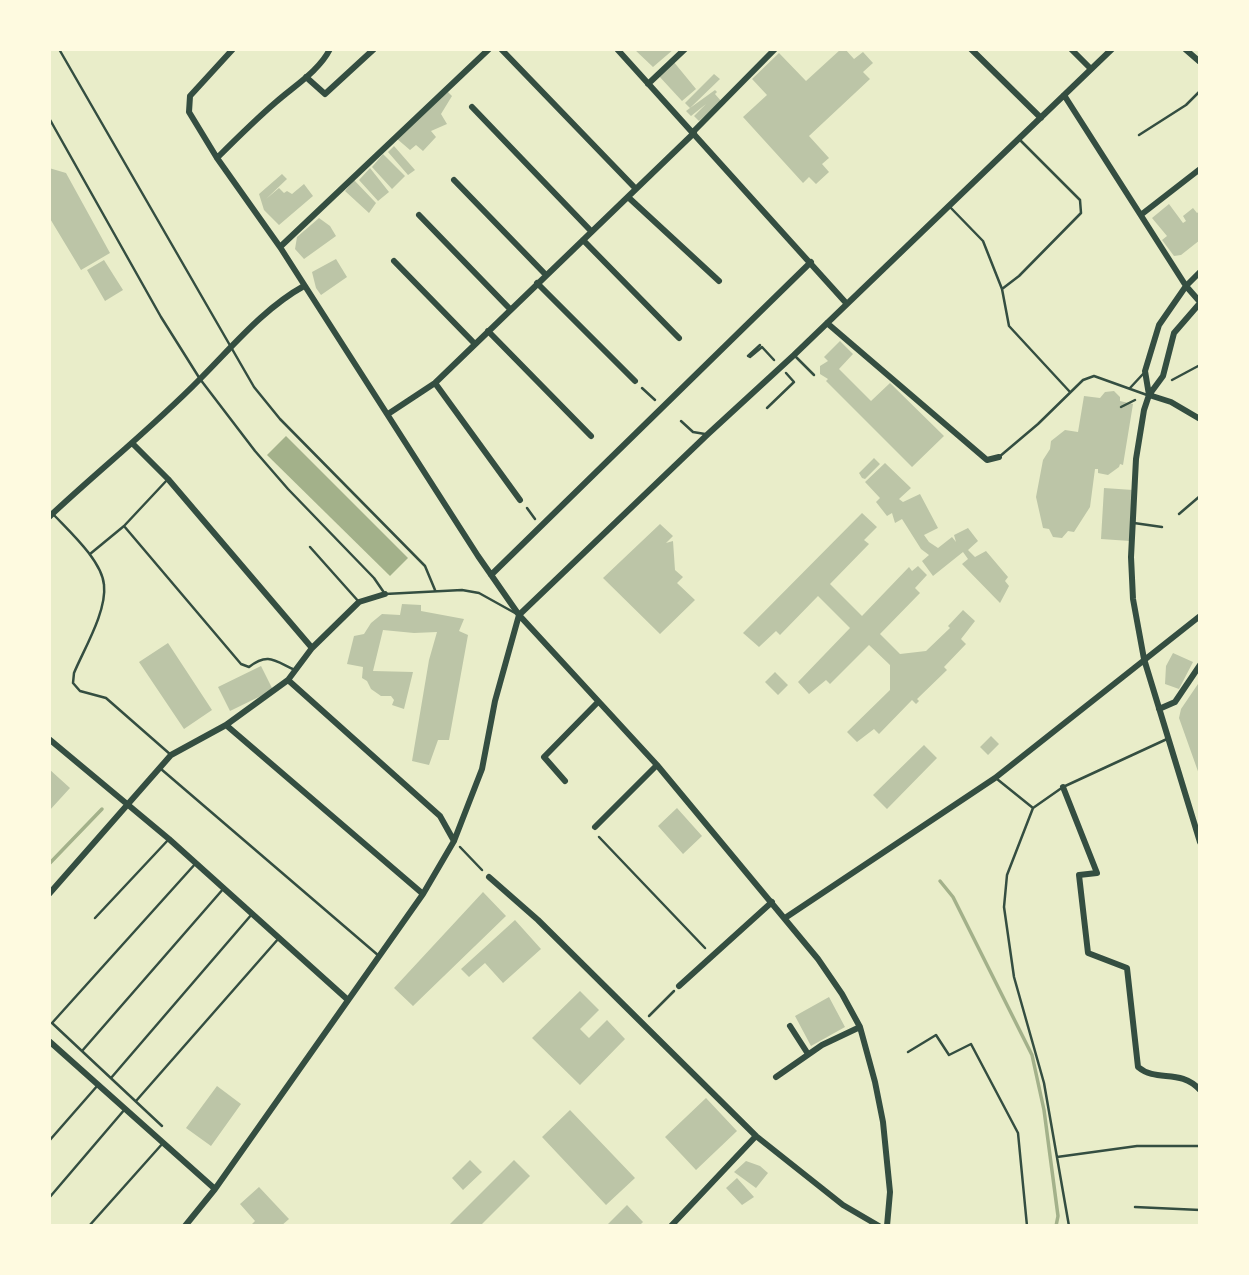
<!DOCTYPE html>
<style>
body{margin:0}
#map{position:relative;width:1249px;height:1275px;overflow:hidden;background:#e9edc9;font-family:"Varela Round",sans-serif}
canvas{display:block}
.frame{position:absolute;inset:0;border:51px solid #fefae0;pointer-events:none}
</style>
<div id="map">
<canvas width="1249" height="1275"></canvas>
<div class="frame"></div>
</div>
<script>
const g = document.querySelector('canvas').getContext('2d');
g.lineJoin = 'round';
function fill(path, color) { g.fillStyle = color; g.fill(path, 'evenodd'); }
function trace(path, color, width, dash) { g.strokeStyle = color; g.lineWidth = width; g.lineCap = dash ? 'butt' : 'round'; g.setLineDash(dash || []); g.stroke(path); }
fill(new Path2D(`
 M286,436L408,558L390,576L267,455Z`), '#a3b18a');
trace(new Path2D(`
 M49,864L102,809
 M940,881L953,897L1032,1055L1044,1110L1058,1216L1056,1226`), '#a3b18a', 3.5);
fill(new Path2D(`
 M634,49H674L653,67Z
 M841,49H845L854,59L863,52L873,63L863,72L870,79L809,136L829,158L822,164L829,172L816,184L809,177L803,183L743,117L767,95L752,79L779,53L806,81Z
 M673,61L696,89L682,101L658,75Z
 M714,74L720,79L690,108L715,90L717,92L715,94L721,101L699,121L694,116L706,104L691,116L686,111L690,108L685,103Z
 M446,90L452,96L441,114L447,124L431,131L436,137L423,151L416,145L410,150L396,138Z
 M394,146L415,170L408,175L388,152Z
 M383,154L405,176L392,189L372,167Z
 M49,168L66,173L110,253L81,270L49,217Z
 M370,168L389,192L378,201L359,180Z
 M282,174L287,179L266,199L279,188L284,193L287,191L292,194L304,184L313,196L279,225L264,210L259,194Z
 M354,180L376,203L369,213L345,191Z
 M1169,204L1183,223L1186,221L1183,216L1193,208L1197,213L1200,211V240L1181,255L1174,256L1162,240L1167,236L1152,218Z
 M319,218L330,226L336,236L304,259L295,249L297,237Z
 M336,259L347,277L321,295L316,288L312,272Z
 M104,260L123,290L105,301L87,270Z
 M840,341L853,354L839,369L871,401L890,383L944,436L912,467L826,381L828,379L820,374V366L828,361L824,357Z
 M1114,391L1120,397V401L1133,404L1123,465L1120,464L1119,467L1108,475L1098,473V469H1095L1090,507L1074,532L1068,531L1062,538L1053,537L1049,529L1043,528L1036,497L1043,460L1050,449L1051,441L1065,430L1078,432L1084,396L1100,398L1105,392Z
 M874,458L880,464L865,479L862,478L859,473Z
 M885,463L911,488L899,499L903,502L920,494L938,528L924,535L929,542L938,548L952,537L956,542L954,535L968,528L978,541L968,550L975,557L986,551L1008,577L1005,581L1009,586L1000,603L962,564L968,559L963,552L933,576L922,561L929,555L921,549L902,519L895,523L892,513L887,516L876,502L880,498L865,482Z
 M1104,488L1133,490L1130,541L1101,539Z
 M862,513L877,527L864,540L869,544L830,584L862,616L909,567L912,571L918,566L927,575L915,588L920,593L880,634L900,654L926,651L950,628L948,626L963,610L975,621L961,639L966,644L944,667L947,670L917,699L919,701L916,704L912,700L879,734L874,729L857,742L847,732L890,690V665L869,645L830,684L826,680L809,694L798,682L850,628L818,596L780,635L776,631L759,647L743,633Z
 M660,524L673,536L666,543L673,541L675,570L683,577L677,583L695,600L660,634L603,578Z
 M402,604L421,605V611L464,619L459,631L468,635L449,740H438L429,765L412,761L429,660L437,632L414,633L383,630L373,671L413,672L404,709L392,705L394,700L391,696H381L371,689L367,681L362,678L363,667L347,664L354,636L364,634L371,623L382,614L400,615Z
 M168,643L212,710L184,729L139,662Z
 M1173,653L1193,662L1179,689L1165,684L1166,666Z
 M261,666L273,690L230,711L218,687Z
 M775,672L788,685L778,695L765,682Z
 M1200,681V777L1179,718L1181,709Z
 M991,736L999,744L988,755L980,747Z
 M924,745L937,758L887,809L873,795Z
 M49,769L70,788L49,811Z
 M677,808L702,836L683,854L658,826Z
 M483,892L506,916L413,1006L394,988Z
 M515,920L541,949L503,983L485,963L469,977L461,969Z
 M580,991L599,1010L580,1029L589,1038L607,1020L625,1039L580,1085L532,1038Z
 M829,997L845,1027L811,1046L795,1016Z
 M217,1086L241,1104L211,1146L186,1128Z
 M706,1098L737,1131L696,1170L665,1137Z
 M570,1110L635,1178L606,1205L542,1137Z
 M470,1160L482,1172L463,1190L452,1178Z
 M514,1160L530,1176L480,1226H448Z
 M746,1161L760,1166L768,1173L756,1188L734,1172Z
 M737,1178L754,1197L742,1205L726,1188Z
 M259,1187L289,1219L281,1226H250L255,1221L240,1204Z
 M627,1205L643,1222L639,1226H606Z`), '#bcc5a7');
trace(new Path2D(`
 M760,345L748,356L750,357L762,347L774,360
 M1172,380L1200,365
 M642,388L655,400
 M1121,407L1135,400
 M767,408L794,382L786,373
 M527,508L535,519
 M599,837L705,948
 M460,847L482,870
 M649,1016L674,991`), '#344e41', 2.5);
trace(new Path2D(`
 M59,49L254,387L280,419L425,566L435,590
 M49,118L161,317L200,379L255,451L288,489L374,578L385,594L462,590L479,593L515,613
 M1139,135L1186,105L1200,91
 M949,206L983,241L1002,289L1009,326L1070,392
 M1002,289L1019,276L1081,213L1080,200L1019,139
 M794,355L814,375
 M1130,388L1143,374
 M681,421L693,432L705,434
 M999,457L1038,424L1083,380L1094,376L1147,395
 M1179,514L1200,496
 M54,515C70,532 102,561 104,585C107,611 84,649 74,673L73,683L80,691L106,698L171,755
 M1134,523L1162,527
 M124,526L241,664L249,667C268,652 275,661 295,670
 M310,547L359,602
 M90,554L124,526L168,479
 M161,769L379,956
 M997,779L1033,808
 M95,918L169,839
 M82,1051L224,888
 M908,1052L936,1035L949,1055L971,1044L1018,1133L1027,1226
 M111,1078L252,914
 M136,1101L279,938
 M162,1126L52,1023L196,863
 M49,1141L98,1085
 M1057,1157L1137,1146H1200
 M49,1198L125,1109
 M1135,1207L1200,1210
 M89,1226L163,1143
 M1069,1226L1044,1083L1014,977L1004,907L1007,875L1033,808L1063,787L1167,739`), '#344e41', 2.5);
trace(new Path2D(`
 M233,49L190,96L189,112L217,158L280,247L478,556L519,615L657,765L818,959L842,994L860,1027L875,1082L883,1122L890,1192L887,1226
 M501,49L636,189
 M617,49L847,304
 M971,49L1041,118
 M1071,49L1091,69
 M1185,49L1200,62
 M306,77L325,94L374,49
 M648,84L685,49
 M1064,95L1186,286L1200,302
 M472,107L591,231
 M693,132L775,49
 M217,158C236,139 255,120 276,102C294,86 319,71 330,49
 M454,180L546,275
 M628,197L719,281
 M1142,214L1200,169
 M419,215L510,309
 M583,240L679,338
 M280,247L489,49
 M394,261L475,344
 M537,283L635,381
 M1200,303L1174,333L1163,376L1149,395L1144,410L1136,459L1131,557L1133,599L1144,659L1200,842
 M827,323L987,460L999,457
 M488,331L591,436
 M435,383L520,500
 M1149,395L1145,371L1159,325L1186,286L1200,272
 M1149,395L1171,402L1200,419
 M388,414L435,383L694,133
 M132,443L168,479L312,648
 M49,517C99,470 152,428 200,379C232,347 264,308 304,286
 M491,575L811,262
 M288,680L440,816L454,841
 M1159,709L1175,702L1200,665
 M226,725L423,894
 M49,739L169,839L348,1000
 M565,781L544,757L598,702
 M1063,787L1097,873L1079,875L1088,953L1127,968L1138,1067C1157,1083 1180,1068 1200,1090
 M595,827L657,765
 M489,877L538,920L756,1136
 M49,894L171,755L226,725L288,680L312,648L359,602L385,594
 M785,918L995,778L1200,616
 M679,986L772,902
 M790,1026L808,1054
 M49,1041L215,1189
 M776,1077L822,1045L860,1027
 M185,1226L215,1189L423,894L454,841L482,769L495,701L519,615L708,434L794,355L1112,49
 M671,1226L756,1136L843,1205L879,1226`), '#344e41', 6);
</script>
